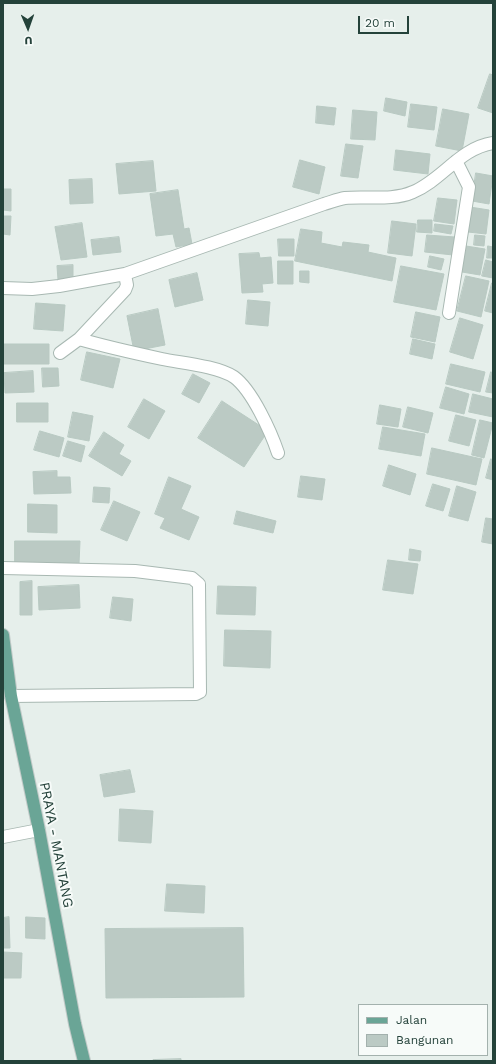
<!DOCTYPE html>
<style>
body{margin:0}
#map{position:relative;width:496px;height:1064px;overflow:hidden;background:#e6efeb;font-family:"Work Sans",sans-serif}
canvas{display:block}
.frame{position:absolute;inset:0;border:4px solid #24423a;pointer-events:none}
.legend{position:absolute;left:358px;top:1004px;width:130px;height:52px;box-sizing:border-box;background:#f7fbf9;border:1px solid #a3b1ad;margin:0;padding:5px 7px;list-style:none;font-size:12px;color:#24423a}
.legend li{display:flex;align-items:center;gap:8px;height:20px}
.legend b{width:20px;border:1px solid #a3b1ad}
.north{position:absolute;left:8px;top:8px;width:40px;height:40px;-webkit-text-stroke:3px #f7fbf9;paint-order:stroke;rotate:178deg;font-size:11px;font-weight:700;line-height:16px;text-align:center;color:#24423a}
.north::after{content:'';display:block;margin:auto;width:14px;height:18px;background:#24423a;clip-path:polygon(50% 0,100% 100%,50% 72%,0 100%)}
.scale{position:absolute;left:358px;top:16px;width:51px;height:18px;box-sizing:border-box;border:2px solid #24423a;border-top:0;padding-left:5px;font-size:12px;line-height:14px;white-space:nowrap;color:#24423a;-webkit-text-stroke:3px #f7fbf9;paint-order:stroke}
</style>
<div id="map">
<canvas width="496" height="1064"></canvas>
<div class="frame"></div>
<ul class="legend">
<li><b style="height:5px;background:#6aa596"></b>Jalan</li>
<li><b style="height:11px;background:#bbcac4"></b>Bangunan</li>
</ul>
<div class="north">U</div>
<div class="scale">20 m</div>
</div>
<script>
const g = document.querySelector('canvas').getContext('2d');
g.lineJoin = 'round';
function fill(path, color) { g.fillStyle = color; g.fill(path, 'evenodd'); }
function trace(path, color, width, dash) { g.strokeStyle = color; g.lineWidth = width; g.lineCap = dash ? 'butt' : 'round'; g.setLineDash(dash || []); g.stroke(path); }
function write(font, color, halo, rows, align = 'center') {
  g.font = font + ' "Work Sans",sans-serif'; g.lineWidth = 4; g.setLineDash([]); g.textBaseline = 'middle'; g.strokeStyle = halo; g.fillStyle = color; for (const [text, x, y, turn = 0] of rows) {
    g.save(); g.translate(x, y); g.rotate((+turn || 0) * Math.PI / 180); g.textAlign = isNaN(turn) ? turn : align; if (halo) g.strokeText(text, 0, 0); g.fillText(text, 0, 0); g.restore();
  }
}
const building = new Path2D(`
 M490,74L493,75V113L478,108Z
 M386,98L407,102L405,116L384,111Z
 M411,104L437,107L434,130L408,127Z
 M317,106L336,108L334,125L316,123Z
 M443,109L469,114L462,151L436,146Z
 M353,110L377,112L375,140L351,139Z
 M346,144L363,146L358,178L341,176Z
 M396,150L430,154L428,174L394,170Z
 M300,160L325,167L319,194L293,187Z
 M153,161L156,191L119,194L116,164Z
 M476,173L493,176L489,204L472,201Z
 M92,179L93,203L70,204L69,180Z
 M3,189H11V211L3,210Z
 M178,190L184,229L189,228L192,244L176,247L173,234L156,236L150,194Z
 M438,198L457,200L454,224L434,221Z
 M470,207L489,210L486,234L468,232Z
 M3,216H11L10,235L3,234Z
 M418,220H432V233L417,232Z
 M392,221L416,224L412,256L388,253Z
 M82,223L87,257L61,260L55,227Z
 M435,224L453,226L451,234L434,231Z
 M301,229L322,232L321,243L342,247L343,242L369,245L368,252L396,258L392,281L295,261Z
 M427,235L455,237L453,255L425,252Z
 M475,235L485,236L484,246L474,245Z
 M119,237L121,252L93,255L91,240Z
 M278,239H294V256H279Z
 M466,246L485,249L480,275L462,272Z
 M488,246L493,247V258H487Z
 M259,253L260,258L271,257L273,283L262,284L263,292L242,293L239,254Z
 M430,256L444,259L441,270L428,267Z
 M486,260L493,262V278L482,276Z
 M278,261H293V284H278Z
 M73,265V279L58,280L57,266Z
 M401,266L444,274L436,310L394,302Z
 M300,271H309V283L300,282Z
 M197,273L203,300L175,307L169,280Z
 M466,276L489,281L481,317L457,311Z
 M492,283H493V313L485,311Z
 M248,300L270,302L268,326L246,324Z
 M36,303L65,305L63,331L34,329Z
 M158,309L165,345L134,351L127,316Z
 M416,312L440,317L435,342L411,337Z
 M460,318L483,325L473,359L450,352Z
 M413,339L435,344L432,359L410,354Z
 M3,344H49V364H3Z
 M87,352L120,359L113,388L81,380Z
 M451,364L485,372L480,392L446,384Z
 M42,368H58L59,386L43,387Z
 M33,371L34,392L5,393L4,373Z
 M491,372L493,373V393L486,392Z
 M193,374L210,383L199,403L182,394Z
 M446,387L469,394L464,414L440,408Z
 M473,394L493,399V417L469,412Z
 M144,399L165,411L149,439L128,427Z
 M222,401L268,431L244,467L198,438Z
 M17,403H48V422H17Z
 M380,405L401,409L398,427L377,424Z
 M408,407L433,413L428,433L403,427Z
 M73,412L93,416L89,441L68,437Z
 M456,415L476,420L469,446L449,441Z
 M480,420L493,423L484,458L472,455Z
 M383,427L425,434L421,456L379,449Z
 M40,431L64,438L59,457L34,450Z
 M104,432L124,445L119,454L131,461L122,476L89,456Z
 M68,441L85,446L81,462L63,456Z
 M432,448L482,459L476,485L427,474Z
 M491,459L493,460V480L486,478Z
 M389,465L416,474L410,495L383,486Z
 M57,471V477H70L71,493L34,494L33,472Z
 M301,476L325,479L322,500L298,497Z
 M169,477L191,486L181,509L199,517L189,540L160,528L165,518L155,514Z
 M433,484L450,489L443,511L426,506Z
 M457,486L476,492L468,521L449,516Z
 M94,487L110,488L109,503L93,502Z
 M114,501L140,512L127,541L101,530Z
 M28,504L57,505V533L28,532Z
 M237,511L276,521L273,533L234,524Z
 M486,518L493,519V544L482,542Z
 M15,541H80L79,564H15Z
 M410,549L421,551L420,561L409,560Z
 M388,560L418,564L413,594L383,590Z
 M32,581V615H20V582Z
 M79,585L80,608L39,610L38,587Z
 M218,586L256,587L255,615L217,614Z
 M113,597L133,599L131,621L110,618Z
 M225,630L271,631L270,668L224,666Z
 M130,770L135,792L104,797L100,775Z
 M120,809L153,811L151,843L119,841Z
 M167,884L205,886L204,913L165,911Z
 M9,917L10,948H3V918Z
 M26,917L45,918V939L26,938Z
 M243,928L244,997L106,998L105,929Z
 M3,952L22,953L21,978H3Z
 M181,1059V1061H153V1060Z`);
fill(building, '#bbcac4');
trace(building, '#b8c9c2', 1);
const minor = new Path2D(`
 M3,288L32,289L59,286L125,274L324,204C331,202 338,199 345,198C366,196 393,201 413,192C442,180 460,148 493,143
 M449,313L469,187L456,161
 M79,339C107,347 134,353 162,359C182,363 217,366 234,377C252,390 271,432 278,453
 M60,353L79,339L125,290L127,285L125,274
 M3,568L135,571L192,578L199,584L200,692L196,694L11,696
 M3,837L39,830`);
const primary = new Path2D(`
 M3,635L11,696L39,830L75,1024L84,1061`);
trace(minor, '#a8b8b2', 14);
trace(primary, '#c2cac8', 14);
trace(minor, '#fff', 12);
trace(primary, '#6aa596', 12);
write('14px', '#24423a', '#f7fbf9', [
 ["PRAYA - MANTANG",56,845,79]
]);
</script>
